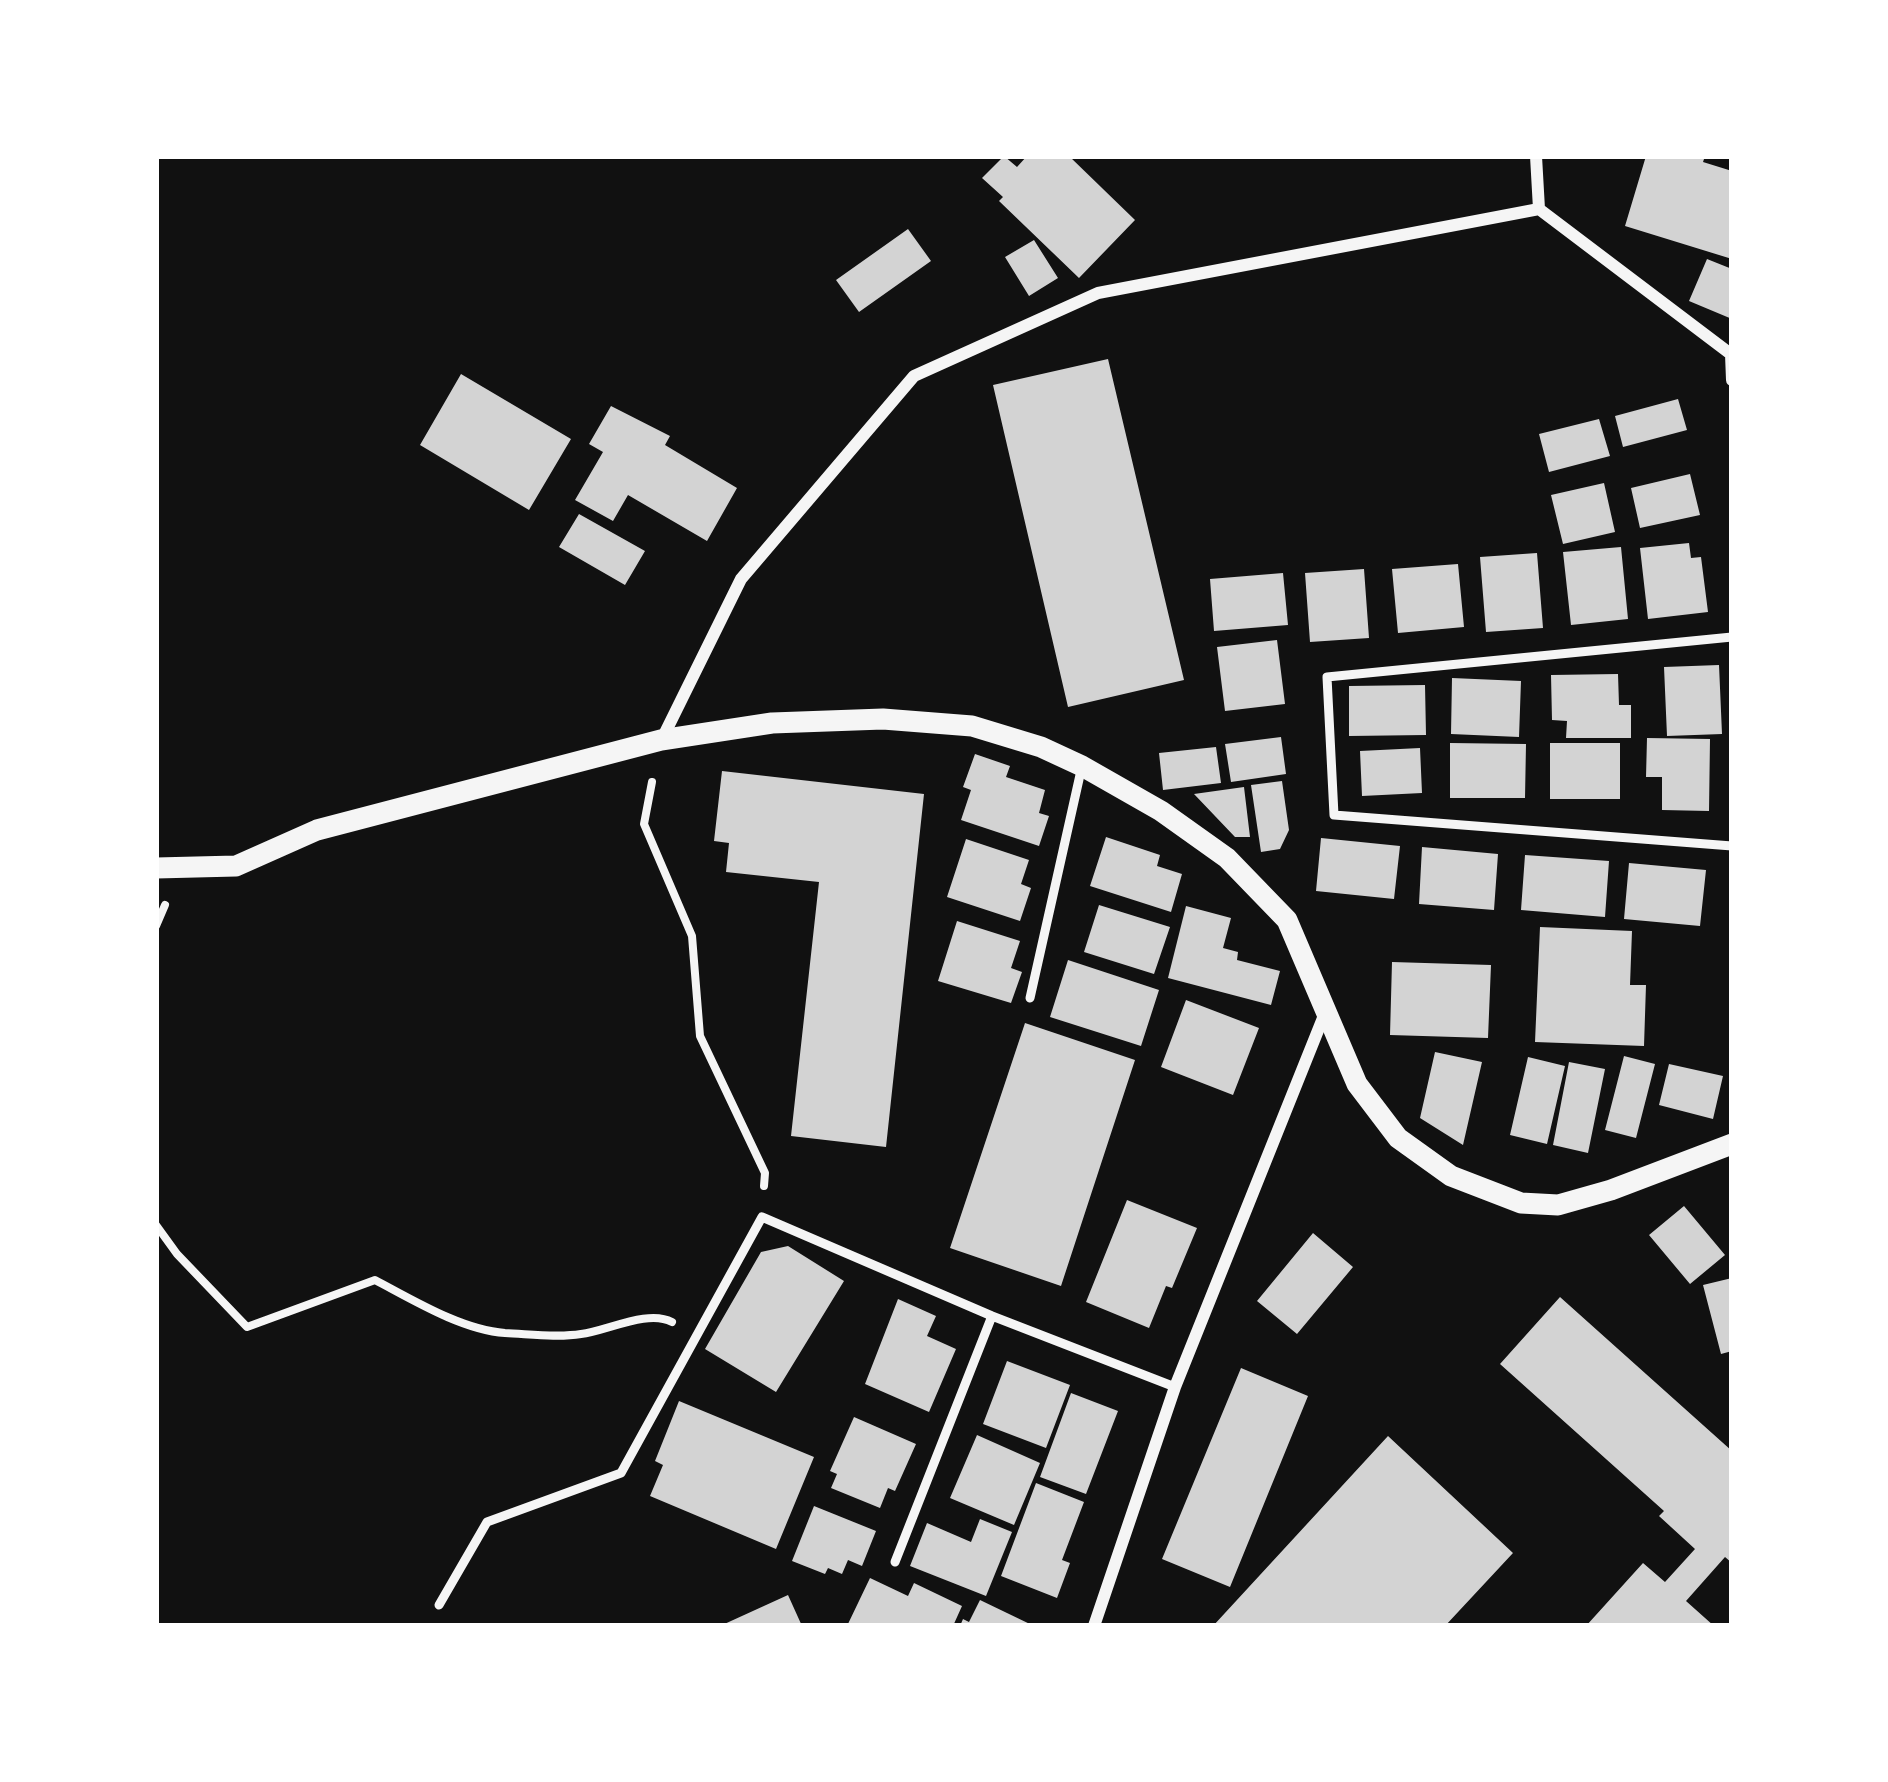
<!DOCTYPE html>
<style>
body{margin:0}
#map{position:relative;width:1888px;height:1782px;overflow:hidden;background:#111;font-family:"IBM Plex Sans",sans-serif}
canvas{display:block}
.frame{position:absolute;inset:0;border:159px solid #fff;pointer-events:none}
</style>
<div id="map">
<canvas width="1888" height="1782"></canvas>
<div class="frame"></div>
</div>
<script>
const g = document.querySelector('canvas').getContext('2d');
g.lineJoin = 'round';
function fill(path, color) { g.fillStyle = color; g.fill(path, 'evenodd'); }
function trace(path, color, width, dash) { g.strokeStyle = color; g.lineWidth = width; g.lineCap = dash ? 'butt' : 'round'; g.setLineDash(dash || []); g.stroke(path); }
fill(new Path2D(`
 M1004,156L1017,167L1027,156H1069L1135,220L1079,278L999,201L1003,197L982,178Z
 M1646,156H1705L1703,162L1732,171V259L1625,226Z
 M908,229L931,261L859,312L836,280Z
 M1034,240L1058,278L1029,296L1005,257Z
 M1707,259L1732,269V319L1689,301Z
 M1108,359L1184,680L1068,707L993,385Z
 M461,374L571,439L529,510L420,445Z
 M1678,399L1687,430L1623,447L1615,416Z
 M611,406L670,436L665,445L737,488L707,541L628,495L613,521L575,500L603,452L589,444Z
 M1599,419L1610,456L1549,472L1539,434Z
 M1690,474L1700,515L1640,528L1631,488Z
 M1604,483L1615,532L1563,544L1551,495Z
 M579,514L645,551L625,585L559,547Z
 M1689,543L1691,558L1701,557L1708,612L1648,619L1640,548Z
 M1621,547L1628,619L1571,625L1563,552Z
 M1537,553L1543,628L1486,632L1480,557Z
 M1458,564L1464,627L1398,633L1392,569Z
 M1364,569L1369,638L1310,642L1305,573Z
 M1283,573L1288,625L1214,631L1210,579Z
 M1277,640L1285,704L1225,711L1217,647Z
 M1719,665L1722,734L1667,736L1664,667Z
 M1618,674L1619,705H1631V738H1566L1567,721L1552,720L1551,675Z
 M1452,678L1521,681L1519,737L1451,734Z
 M1425,685L1426,735L1349,736V686Z
 M1281,737L1286,774L1231,782L1225,744Z
 M1647,738L1710,739L1709,811L1662,810V777H1646Z
 M1450,743L1526,744L1525,798H1450Z
 M1550,743H1620V799H1550Z
 M1216,747L1221,783L1163,790L1159,753Z
 M1420,748L1422,793L1362,796L1360,751Z
 M975,754L1010,766L1006,777L1045,790L1039,813L1049,816L1039,846L961,820L971,790L963,787Z
 M722,771L924,794L886,1147L791,1136L819,882L726,872L729,843L714,841Z
 M1282,781L1289,830L1280,849L1261,852L1251,785Z
 M1244,787L1250,837H1235L1194,794Z
 M1106,837L1160,855L1157,866L1182,874L1171,912L1090,886Z
 M1321,838L1400,846L1394,899L1316,891Z
 M966,839L1029,860L1021,884L1031,888L1020,921L947,897Z
 M1422,847L1498,854L1494,910L1419,904Z
 M1525,855L1609,861L1605,917L1521,910Z
 M1629,863L1706,870L1700,926L1624,919Z
 M1099,905L1170,927L1154,974L1084,952Z
 M1186,906L1231,918L1223,948L1238,952L1237,960L1280,971L1271,1005L1168,978Z
 M957,921L1020,941L1011,968L1022,972L1011,1003L938,981Z
 M1540,927L1632,931L1630,985H1646L1644,1046L1535,1042Z
 M1068,960L1159,990L1141,1046L1050,1017Z
 M1392,962L1491,965L1488,1038L1390,1035Z
 M1186,1000L1259,1028L1233,1095L1161,1067Z
 M1025,1023L1135,1060L1061,1286L950,1248Z
 M1435,1052L1482,1062L1463,1145L1420,1118Z
 M1624,1056L1655,1064L1636,1138L1605,1130Z
 M1528,1057L1565,1066L1547,1144L1510,1135Z
 M1569,1062L1605,1069L1588,1153L1553,1145Z
 M1669,1064L1723,1076L1713,1119L1659,1105Z
 M1127,1200L1197,1228L1172,1288L1166,1286L1149,1328L1086,1302Z
 M1684,1206L1725,1255L1690,1284L1649,1235Z
 M1313,1233L1353,1267L1297,1334L1257,1301Z
 M788,1246L844,1281L776,1392L705,1349L761,1252Z
 M1732,1278V1351L1721,1354L1703,1285Z
 M1560,1297L1732,1451V1563L1725,1557L1686,1601L1714,1626H1586L1643,1563L1665,1582L1695,1549L1659,1516L1664,1511L1500,1364Z
 M898,1299L936,1316L927,1336L956,1349L929,1412L865,1384Z
 M1007,1361L1070,1385L1046,1448L983,1424Z
 M1241,1368L1308,1396L1230,1587L1162,1559Z
 M1071,1393L1118,1411L1086,1494L1040,1477Z
 M679,1401L814,1457L776,1549L650,1496L663,1465L655,1461Z
 M854,1417L916,1444L895,1491L888,1488L880,1508L831,1488L837,1474L830,1471Z
 M977,1435L1040,1463L1014,1525L950,1498Z
 M1388,1436L1513,1553L1445,1626H1213Z
 M1036,1483L1084,1502L1062,1560L1070,1563L1057,1598L1001,1576Z
 M814,1506L876,1531L862,1566L848,1560L842,1574L828,1568L825,1574L792,1561Z
 M980,1519L1012,1532L986,1596L910,1566L927,1523L971,1542Z
 M870,1578L908,1596L914,1583L962,1606L953,1626H847Z
 M788,1595L802,1626H720Z
 M980,1600L1034,1626H960L963,1619L969,1622Z`), '#d3d3d3');
trace(new Path2D(`
 M652,782L644,824L692,936L700,1036L765,1173L764,1186
 M156,926L165,905
 M156,1225L177,1254L247,1327L375,1280C413,1300 462,1330 505,1333C529,1334 557,1338 581,1334C607,1331 648,1309 672,1322`), '#f5f5f5', 8);
trace(new Path2D(`
 M1732,637L1327,677L1334,815L1732,846
 M1030,998L1082,766
 M895,1562L992,1316
 M439,1605L487,1522L621,1473L762,1217L992,1316L1175,1387`), '#f5f5f5', 9);
trace(new Path2D(`
 M1536,156L1539,209L1732,355
 M1731,354L1732,380
 M662,739L741,579L914,376L1098,293L1539,209
 M1094,1626L1175,1387L1325,1013`), '#f5f5f5', 12);
trace(new Path2D(`
 M156,868L236,866L317,830L661,740L772,723L883,719L972,726L1041,747L1082,766L1161,811L1227,858L1287,920L1357,1084L1398,1138L1451,1176L1521,1203L1558,1205L1611,1190L1732,1144`), '#f5f5f5', 21);
</script>
